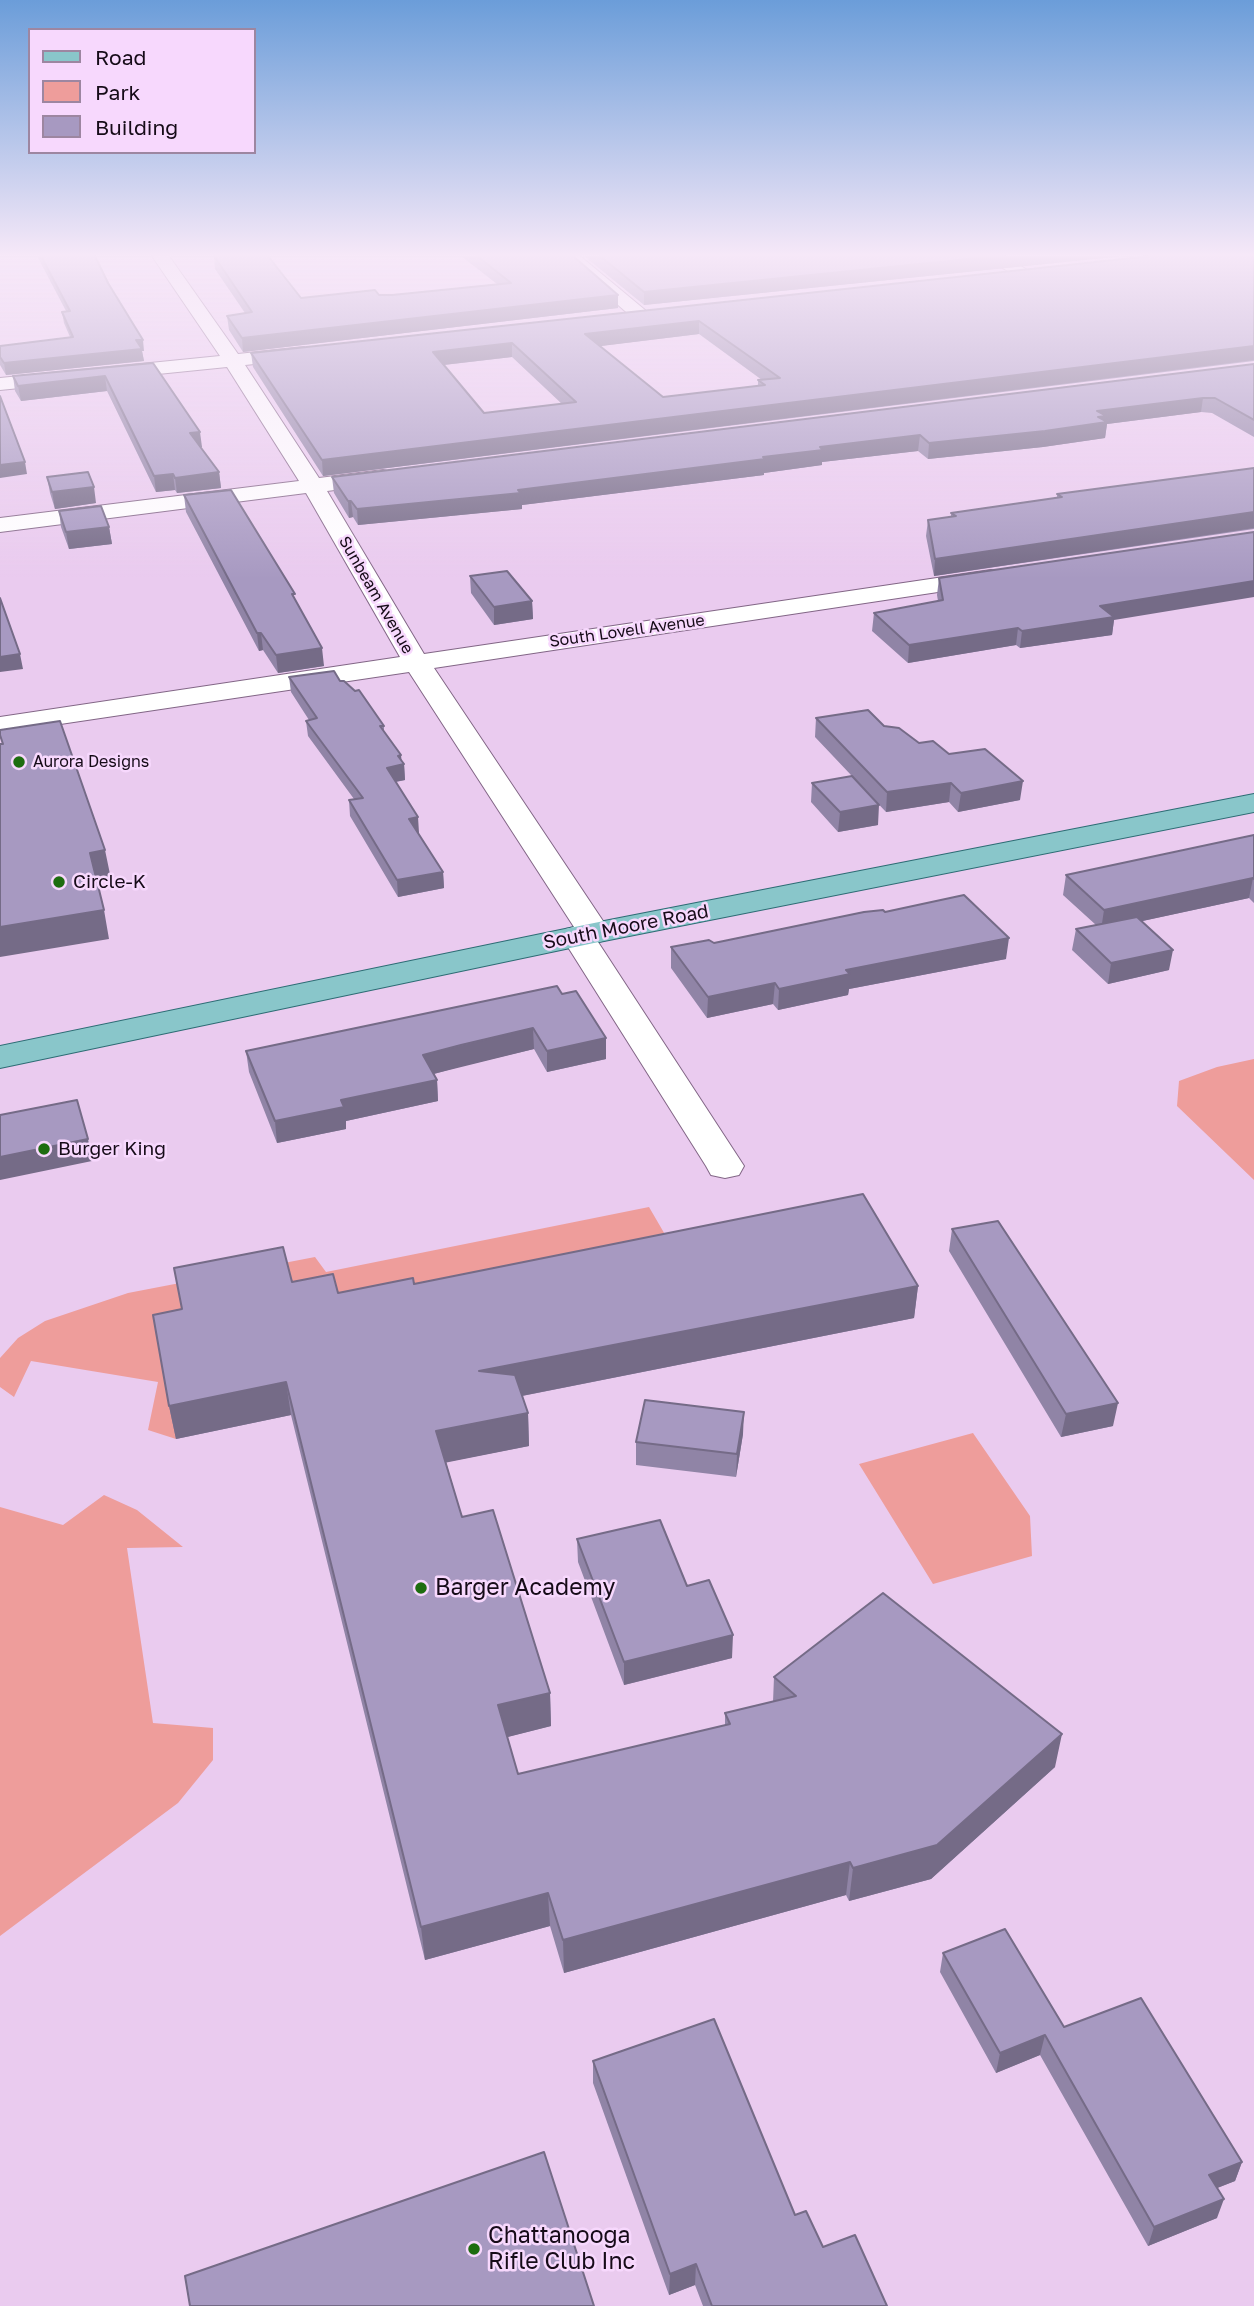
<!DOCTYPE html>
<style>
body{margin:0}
#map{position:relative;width:1254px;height:2306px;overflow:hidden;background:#eacbef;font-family:"Golos Text",sans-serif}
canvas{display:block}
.legend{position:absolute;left:28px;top:28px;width:228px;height:126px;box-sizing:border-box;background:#f7d8fd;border:2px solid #9d86a1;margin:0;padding:9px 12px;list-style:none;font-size:21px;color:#160b18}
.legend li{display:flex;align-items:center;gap:14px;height:35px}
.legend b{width:35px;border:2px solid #9d86a1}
</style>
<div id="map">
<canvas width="1254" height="2306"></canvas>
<ul class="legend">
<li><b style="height:9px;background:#89c6ca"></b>Road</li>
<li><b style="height:19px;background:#ee9d9b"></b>Park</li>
<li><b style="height:19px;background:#a799c1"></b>Building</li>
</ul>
</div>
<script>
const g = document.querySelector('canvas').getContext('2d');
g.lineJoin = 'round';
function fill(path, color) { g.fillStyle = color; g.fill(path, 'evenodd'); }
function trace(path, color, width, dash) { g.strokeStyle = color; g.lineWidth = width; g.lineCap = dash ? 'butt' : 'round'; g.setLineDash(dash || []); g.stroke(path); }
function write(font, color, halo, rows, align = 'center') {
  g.font = font + ' "Golos Text",sans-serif'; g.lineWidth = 5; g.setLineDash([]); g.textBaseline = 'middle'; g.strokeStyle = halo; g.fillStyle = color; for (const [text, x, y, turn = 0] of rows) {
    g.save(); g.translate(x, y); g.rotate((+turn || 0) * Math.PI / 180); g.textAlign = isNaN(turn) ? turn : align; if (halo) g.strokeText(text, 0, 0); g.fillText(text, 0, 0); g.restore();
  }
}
fill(new Path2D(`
 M1254,1059V1180L1177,1106L1179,1081L1217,1067Z
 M649,1207L681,1262L188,1342L176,1439L148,1430L158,1382L31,1361L14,1397L0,1387V1358L18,1338L45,1321L128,1293L315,1257L326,1272Z
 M973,1433L1030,1516L1032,1556L933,1584L859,1464Z
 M104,1495L137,1510L183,1547L127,1548L153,1723L213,1728V1760L178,1803L0,1936V1507L63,1525Z`), '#ee9d9b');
const minor = new Path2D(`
 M152,256H169L238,354L304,347L314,353L304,359L245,365L319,478L383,470L391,472L394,477L391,482L383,484L327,491L424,654L991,570L1000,572L1003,577L1000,582L991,584L434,668L611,933L606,940L598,942L744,1166L739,1175L725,1178L711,1175L706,1166L561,936L566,929L574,927L409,672L0,733V717L400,657L306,493L0,532V518L299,481L227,367L0,390V378L220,356Z
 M562,256H580L645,310L648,314L645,318H633Z
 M983,256H1004L1034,274L1025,279L1019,278Z`);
const major = new Path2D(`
 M1254,794V812L594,943L0,1068V1046L594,923Z`);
trace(minor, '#826686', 2);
trace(major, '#2d6c74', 2);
fill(minor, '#fff');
fill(major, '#89c6ca');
fill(new Path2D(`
 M37,256H95L144,351H142L144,361L6,375L0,365V346L70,337L64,323L62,312L66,311Z
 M214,256L301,298L392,295L497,284L461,256H573L618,308L243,352L229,330L227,316L245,313L215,269Z
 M584,256H1123L644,305Z
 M1254,256V361L323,476L253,367L251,353ZM699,334L762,380H758V386L663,397L600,346ZM512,357L562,404L484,413L444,365Z
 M153,363L202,447H200L219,472L221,488L177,493L175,490L156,492L107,391L21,401L15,391L13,376Z
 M1254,364V437L1212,413L1201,412L1107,424L1105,438L1043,447L928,459L918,451L822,462V465L764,473V475L522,505V509L358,525L353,517L349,518L334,493L332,477Z
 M1254,468V529L934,576L926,536L928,520L951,517V513L1057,498V494Z
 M47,477L96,503L55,509L50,493Z
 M184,495L295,600L324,666L278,673L263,650L259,651L186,512Z
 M59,511L109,527L112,544L69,549L61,527Z
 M470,576L532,601L533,619L494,625L471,593Z
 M939,578L1114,620L1112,635L1020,648L1016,645L908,663L872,631L874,613L938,601L937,595Z
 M289,677L340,681L384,726V732L401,755V761L404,764L405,780L396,782L418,833L443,872L444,888L398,897L350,816L349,800L354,799L308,736L306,721L309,720L291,692Z
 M816,718L884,726L919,743L949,754L1020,800L958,812L949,802L886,812L815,737Z
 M812,783L878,825L838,832L811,802Z
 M1254,835V903L1249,898L1142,921L1169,970L1108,984L1072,950L1076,929L1096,925L1063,895L1066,875Z
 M885,912L1006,959L849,989L848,995L778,1010L773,1004L707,1018L671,968V947L714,943Z
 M562,994L606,1038V1059L547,1072L534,1049L462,1066L434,1074L437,1080L438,1101L346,1121V1129L277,1143L249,1072L246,1051Z
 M952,1229L1113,1426L1061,1437L949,1251Z
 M174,1268L292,1282L338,1293L414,1284L918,1286L914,1318L522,1396L528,1413L529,1446L446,1462L462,1517L550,1693L551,1726L507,1737L518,1774L725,1725V1713L773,1702L774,1677L1055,1767L931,1879L849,1901L846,1895L564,1973L550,1926L425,1960L291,1415L176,1439L169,1406L182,1310Z
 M743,1434L736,1477L636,1465V1442Z
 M577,1539L687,1586L732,1658L624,1685L578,1562Z
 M943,1953L1064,2027L1242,2162L1235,2181L1217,2188V2218L1148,2246L1040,2055L996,2073L940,1972Z
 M593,2061L795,2215L823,2247L887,2306H703L695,2285L669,2295L593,2083Z`), '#9084a6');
fill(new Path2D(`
 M998,256H1123L644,305V292Z
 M618,295V308L243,352L242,338Z
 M699,321V334L585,348V334Z
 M143,340L144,351H142L144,361L6,375L4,363Z
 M512,343V357L434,366L433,352Z
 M1254,346V360L323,476L322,460Z
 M105,376L107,391L21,401L18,386Z
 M1203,398L1201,412L1107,424L1105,438L1043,447L928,459L929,443L1097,411Z
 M200,432L202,447L192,448L190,433Z
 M920,435L918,451L822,462V465L764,473V475L522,505V509L358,525L357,509L518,490L763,457L820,447Z
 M25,462L27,474L0,478V465Z
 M219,472L221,488L177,493L175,478Z
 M173,474L175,490L156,492L154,476Z
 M94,487L96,503L55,509L52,492Z
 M348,501H351L353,517L349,518Z
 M1254,512V528L934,576L935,559Z
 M109,527L112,544L69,549L66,532Z
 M1254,581V597L1114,620L1112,635L1020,648L1022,631L1100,606Z
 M532,601L533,619L494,625V607Z
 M1018,628L1016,645L908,663L909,645Z
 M257,633H261L263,650L259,651Z
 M322,648L324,666L278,673L276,655Z
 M20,654L23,669L0,672V657Z
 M401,755L402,765L404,764L405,780L388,783L387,768L398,756Z
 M1023,781L1020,800L958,812L961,793Z
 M951,783L949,802L886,812L887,792Z
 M879,805L878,825L838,832L840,812Z
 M418,817L419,833L410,835L409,819Z
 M105,850L111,879L95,881L90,853Z
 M443,872L444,888L398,897L397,880Z
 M1253,878L1249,898L1101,930L1104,910Z
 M104,910L109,939L0,957V927Z
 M1009,938L1006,959L849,989L848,995L778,1010L779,989L846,970Z
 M1173,950L1169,970L1108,984L1111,963Z
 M775,983L773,1004L707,1018L708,997Z
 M533,1028L534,1049L425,1076L423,1055Z
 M606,1038V1059L547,1072V1051Z
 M437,1080L438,1101L346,1121V1129L277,1143L275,1121L341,1100Z
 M88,1139L92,1161L0,1180V1157Z
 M918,1286L914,1318L481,1404L479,1371Z
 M286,1382L291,1415L176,1439L169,1406Z
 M1118,1403L1113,1426L1061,1437L1066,1414Z
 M744,1412L743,1434L736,1477L737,1454Z
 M528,1413L529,1446L439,1464L436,1431Z
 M733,1635L732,1658L624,1685V1662Z
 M550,1693L551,1726L500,1739L498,1705Z
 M1062,1734L1055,1767L931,1879L849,1901L853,1868Z
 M850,1862L846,1895L564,1973L563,1940Z
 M548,1893L550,1926L425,1960L421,1927Z
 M1045,2035L1040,2055L996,2073L1000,2053Z
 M1242,2162L1235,2181L1202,2194L1209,2175Z
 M1224,2199L1217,2218L1148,2246L1154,2227Z
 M696,2264L695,2285L669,2295L670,2274Z`), '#756b87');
const building = new Path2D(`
 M41,256H95L108,283L143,340H136L142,349L4,363L0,357V346L73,337L62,312L70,311Z
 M214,256H268L301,298L375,290L379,295H392L511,283L477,256H573L618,295L242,338L227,316L252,312Z
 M600,256H998L644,292Z
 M1151,256H1254V346L322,460L251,353ZM699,321L780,378L758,380L765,385L663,397L585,334ZM512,343L576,402L484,413L433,352Z
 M153,363L200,432L190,433L219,472L175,478L173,474L154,476L105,376L18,386L13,376Z
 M1254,364V420L1215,398H1203L1097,411L1106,416L1098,417L1107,422L1045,431L929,443L920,435L820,447L823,450L763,457L765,459L518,490L521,493L357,509L351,501H348L332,477Z
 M0,396L25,462L0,465Z
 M1254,468V512L935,559L928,520L956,516L951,513L1062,497L1057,494Z
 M88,472L94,487L52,492L47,477Z
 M231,490L295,594H292L322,648L276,655L261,633H257L184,495Z
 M101,506L109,527L66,532L59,511Z
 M1254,532V581L1100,606L1114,617L1022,631L1018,628L909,645L874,613L943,600L939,578Z
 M507,571L532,601L494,607L470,576Z
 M0,598L20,654L0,657Z
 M334,671L340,681H344L355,691L359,690L384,726H380L401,755L398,756L404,764L387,768L418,817L409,819L443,872L397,880L349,800L363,798L306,721L317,718L289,677Z
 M868,710L884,726L899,728L919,743L933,741L949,754L985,749L1023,781L961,793L951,783L887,792L816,718Z
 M60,721L105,850L90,853L104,910L0,927V744H3L0,735V730Z
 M852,776L879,805L840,812L812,783Z
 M1254,835V879L1253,878L1104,910L1066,875Z
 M964,895L1009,938L846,970L850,974L779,989L775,983L708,997L671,947L709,940L714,943L864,912L883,910L885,912Z
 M1137,917L1173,950L1111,963L1076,929Z
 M557,986L562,994L576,991L606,1038L547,1051L533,1028L461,1045L423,1055L437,1080L341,1100L344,1107L275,1121L246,1051Z
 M77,1100L88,1139L0,1157V1115Z
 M863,1194L918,1286L479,1371L515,1375L528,1413L436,1431L462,1517L493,1510L550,1693L498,1705L518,1774L730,1724L725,1713L796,1696L774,1677L883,1593L1062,1734L937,1845L853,1868L850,1862L563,1940L548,1893L421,1927L286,1382L169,1406L153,1315L182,1309L174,1268L283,1247L292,1282L333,1274L338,1293L413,1278L414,1284Z
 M998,1221L1118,1403L1066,1414L952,1229Z
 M645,1400L744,1412L737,1454L636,1442Z
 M660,1520L687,1586L709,1580L733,1635L624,1662L577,1539Z
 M1005,1929L1064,2027L1141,1998L1242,2162L1209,2175L1224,2199L1154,2227L1045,2035L1000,2053L943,1953Z
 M714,2019L795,2215L806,2211L823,2247L855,2235L887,2306H712L696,2264L670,2274L593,2061Z
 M544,2152L594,2306H190L185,2276Z`);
fill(building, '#a799c1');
trace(building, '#756b87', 2);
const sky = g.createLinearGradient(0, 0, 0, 579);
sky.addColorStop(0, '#6b9dd9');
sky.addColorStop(0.44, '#f6e8f8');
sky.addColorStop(1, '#f6e8f800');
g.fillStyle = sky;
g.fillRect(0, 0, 1254, 579);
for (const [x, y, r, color] of [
 [19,762,7,"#1e6d10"],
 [59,882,7,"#1e6d10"],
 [44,1149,7,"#1e6d10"],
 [421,1588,7,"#1e6d10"],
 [474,2249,7,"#1e6d10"]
]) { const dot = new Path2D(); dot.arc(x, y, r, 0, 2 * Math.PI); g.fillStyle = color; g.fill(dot); trace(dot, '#f7d8fd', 2.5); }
write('16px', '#160b18', '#f7d8fd', [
 ["Sunbeam Avenue",376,595,60],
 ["South Lovell Avenue",627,631,-8]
]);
write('16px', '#160b18', '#f7d8fd', [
 ["Aurora Designs",33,762]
], 'left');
write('19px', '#160b18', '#f7d8fd', [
 ["Circle-K",73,882],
 ["Burger King",58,1149]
], 'left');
write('19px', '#160b18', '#f7d8fd', [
 ["South Moore Road",626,927,-11]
]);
write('23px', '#160b18', '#f7d8fd', [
 ["Barger Academy",435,1588],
 ["Chattanooga",488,2236],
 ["Rifle Club Inc",488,2262]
], 'left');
</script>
